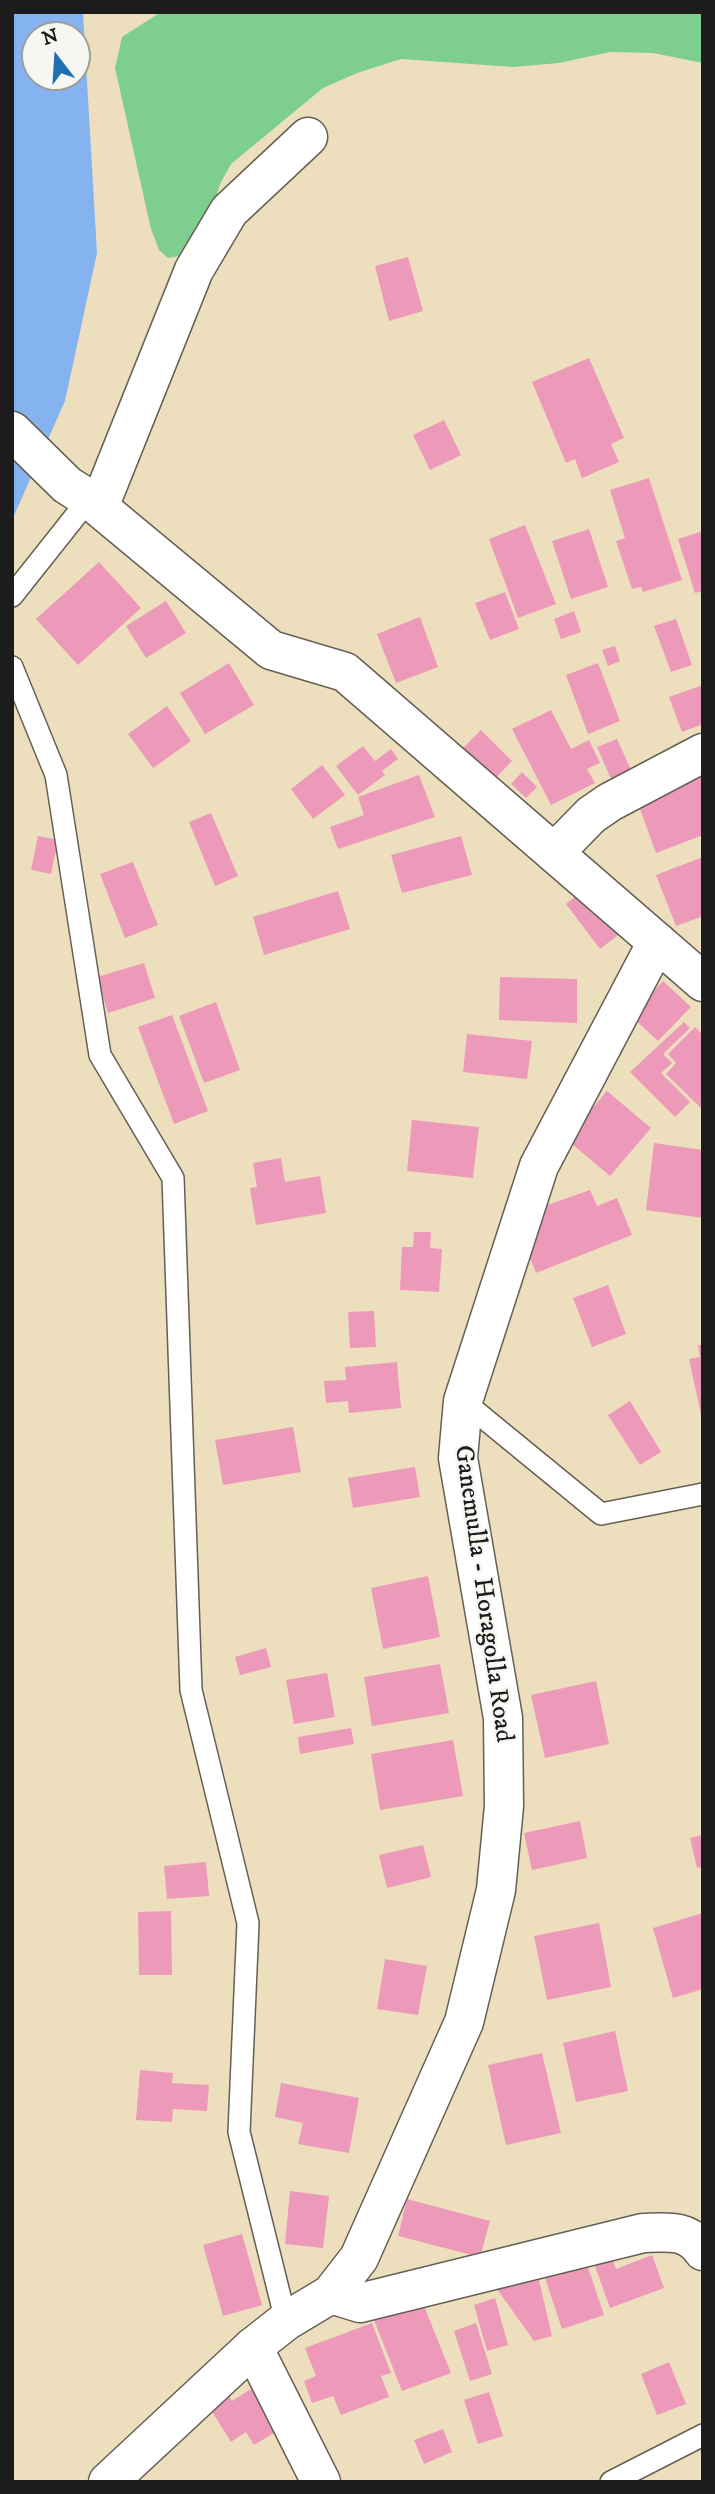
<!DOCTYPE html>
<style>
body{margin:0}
#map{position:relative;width:715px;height:2494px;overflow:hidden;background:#eddfbd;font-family:"IM FELL DW Pica",serif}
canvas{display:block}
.frame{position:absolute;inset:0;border:14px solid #1c1c1c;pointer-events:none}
.north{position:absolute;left:21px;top:21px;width:70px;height:70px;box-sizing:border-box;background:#f6f6f2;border:2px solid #9f9f9c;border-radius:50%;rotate:343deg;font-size:19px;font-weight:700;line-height:28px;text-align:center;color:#1c1c1c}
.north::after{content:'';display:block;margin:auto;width:24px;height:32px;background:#1f6fb2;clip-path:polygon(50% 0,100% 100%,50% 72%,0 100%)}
</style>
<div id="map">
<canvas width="715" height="2494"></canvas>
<div class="frame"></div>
<div class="north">N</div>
</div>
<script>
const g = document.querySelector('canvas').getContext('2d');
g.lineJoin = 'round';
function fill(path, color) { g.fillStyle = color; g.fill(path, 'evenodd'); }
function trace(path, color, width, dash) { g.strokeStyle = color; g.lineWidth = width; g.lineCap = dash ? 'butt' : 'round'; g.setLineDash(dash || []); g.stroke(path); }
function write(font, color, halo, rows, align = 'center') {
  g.font = font + ' "IM FELL DW Pica",serif'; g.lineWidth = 5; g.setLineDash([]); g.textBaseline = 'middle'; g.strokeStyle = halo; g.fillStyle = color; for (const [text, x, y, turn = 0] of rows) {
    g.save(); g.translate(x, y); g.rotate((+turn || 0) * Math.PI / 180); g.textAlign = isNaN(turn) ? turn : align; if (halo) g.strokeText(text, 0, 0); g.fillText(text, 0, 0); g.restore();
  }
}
fill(new Path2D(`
 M161,12H703V63L653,53L610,52L559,63L513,67L401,59L357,73L323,88L231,164L220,184L202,245L185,255L168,258L159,250L151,229L115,68L122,37Z`), '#7ece8f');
fill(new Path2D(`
 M12,12H83L97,253L65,401L12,520ZM35,35H77V77H35Z`), '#84b3ef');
fill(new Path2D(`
 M408,257L423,311L389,321L375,266Z
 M589,358L624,438L611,444L619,462L582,478L575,459L566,463L532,382Z
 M444,420L461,455L430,470L413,435Z
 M649,478L682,580L643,592L641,587L632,589L616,541L625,538L610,490Z
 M525,525L556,604L518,618L489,539Z
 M589,529L608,587L571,599L552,541Z
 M703,531V591L695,593L678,539Z
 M99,562L141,608L78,665L36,619Z
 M505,592L519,629L490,640L475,603Z
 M166,601L186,633L146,658L126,626Z
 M574,611L581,632L561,639L554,619Z
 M420,617L438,667L396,683L377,634Z
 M676,619L692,665L671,672L654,626Z
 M615,646L620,661L608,666L602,650Z
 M229,663L254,705L205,734L180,693Z
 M598,663L620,721L588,734L566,675Z
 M703,685V724L682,732L669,697Z
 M167,706L191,741L153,768L128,734Z
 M551,710L571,749L589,740L600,763L587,769L595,783L551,805L512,729Z
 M481,730L512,761L488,786L456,755Z
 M617,739L632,772L612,781L597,747Z
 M363,746L375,761L391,749L398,759L382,771L385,775L358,795L336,766Z
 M322,765L345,795L313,819L291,789Z
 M522,772L537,787L526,798L511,784Z
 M419,775L435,817L338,849L330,827L364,815L358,797Z
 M703,776V835L656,853L637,801Z
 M211,813L238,876L215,886L189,822Z
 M38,836L58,840L51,874L31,870Z
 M461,836L472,875L402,893L391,855Z
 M703,857V916L676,926L656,875Z
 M133,862L158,925L125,938L100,874Z
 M588,887L622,932L600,949L566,904Z
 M338,891L350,929L264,955L253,917Z
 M144,963L155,998L108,1013L97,977Z
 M500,977L577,979V1023L499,1020Z
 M663,981L691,1007L658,1041L631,1016Z
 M216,1002L240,1070L204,1083L179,1016Z
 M172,1015L208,1111L174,1124L138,1027Z
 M684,1022L690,1028L663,1054L672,1063L661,1073L690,1102L675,1117L630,1072Z
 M695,1027L703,1035V1110L666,1074L676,1063L668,1054Z
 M467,1034L532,1041L527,1079L463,1072Z
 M607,1091L651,1128L610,1176L566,1139Z
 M412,1120L479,1127L473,1178L407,1171Z
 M654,1143L703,1150V1218L646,1210Z
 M281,1158L285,1182L320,1176L326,1213L256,1225L250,1188L257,1187L253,1163Z
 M590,1190L597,1206L617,1198L632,1235L536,1273L521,1236L530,1211Z
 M414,1232H431L430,1248L442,1249L439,1292L400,1290L402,1247H413Z
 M608,1285L626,1334L592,1347L573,1298Z
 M374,1311L376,1347L350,1348L348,1312Z
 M698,1345H703L702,1419L689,1359L700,1357Z
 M397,1362L401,1408L349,1413L348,1401L326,1403L324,1381L346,1380L345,1367Z
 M630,1401L661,1452L640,1465L608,1415Z
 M293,1427L301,1472L223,1485L215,1440Z
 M415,1467L420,1497L353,1508L348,1478Z
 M428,1576L440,1637L383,1649L371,1588Z
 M266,1648L271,1667L240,1675L235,1657Z
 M440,1664L449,1713L372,1726L364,1677Z
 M327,1673L335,1717L294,1724L286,1680Z
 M596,1681L609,1744L545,1758L531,1695Z
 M351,1728L354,1744L300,1754L298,1737Z
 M453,1740L463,1796L380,1810L371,1754Z
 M580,1821L587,1858L532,1870L524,1833Z
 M703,1835V1867L697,1868L690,1838Z
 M423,1845L431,1877L387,1888L379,1855Z
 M206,1862L209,1896L167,1899L164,1866Z
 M171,1911L172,1975H139L138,1912Z
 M703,1913V1989L673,1998L653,1928Z
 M599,1923L611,1987L547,2000L534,1936Z
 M385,1959L427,1966L418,2015L377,2009Z
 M615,2031L628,2091L576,2102L563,2043Z
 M542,2053L561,2133L506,2145L488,2065Z
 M140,2070L173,2073L172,2083L209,2085L207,2111L173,2109L172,2122L136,2120Z
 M281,2083L359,2098L349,2153L298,2144L303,2123L275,2117Z
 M290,2191L329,2196L323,2248L285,2244Z
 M407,2199L490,2221L480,2257L398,2236Z
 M242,2234L262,2305L223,2316L203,2245Z
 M652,2255L664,2288L610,2308L595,2266L612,2259L616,2269Z
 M585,2258L604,2315L562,2329L543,2272Z
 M539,2280L552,2336L534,2341L497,2289Z
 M495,2298L508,2345L487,2351L474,2305Z
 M422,2301L451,2373L402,2391L374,2320Z
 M372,2323L391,2373L381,2376L389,2397L341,2415L333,2396L312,2403L304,2381L316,2376L305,2348Z
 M476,2323L492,2374L470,2381L454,2331Z
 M669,2362L686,2404L657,2415L641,2374Z
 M257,2385L284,2427L254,2445L246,2432L231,2442L208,2405L227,2393L232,2401Z
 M489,2392L503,2436L478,2444L464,2400Z
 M443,2429L452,2452L424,2464L414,2440Z`), '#ed99ba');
const service = new Path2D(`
 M12,596L89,499
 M12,667L56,775L100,1055L173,1178L191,1690L248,1923L239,2132L286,2321
 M463,1401L601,1514L703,1494
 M611,2482L703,2435`);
const minor = new Path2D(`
 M12,431L67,485L89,499L271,650L345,672L657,942
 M99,507L194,270L229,211L308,137
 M554,853L591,815L610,802L703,753
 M331,2294L360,2303L643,2233C668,2232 688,2229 703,2251
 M253,2347L321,2482`);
const tertiary = new Path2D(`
 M108,2482L253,2347L286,2321L331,2294L359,2258L464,2022L496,1890L504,1806L503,1718L458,1458L463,1401L539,1166L657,942L703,982`);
trace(service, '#656054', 24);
trace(minor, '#656054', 41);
trace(tertiary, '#656054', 41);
trace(service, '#fff', 21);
trace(minor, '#fff', 38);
trace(tertiary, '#fff', 38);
write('26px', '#1c1c1c', '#f6f6f2', [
 ["Ganemulla - Horagolla Road",482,1594,82]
]);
</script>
